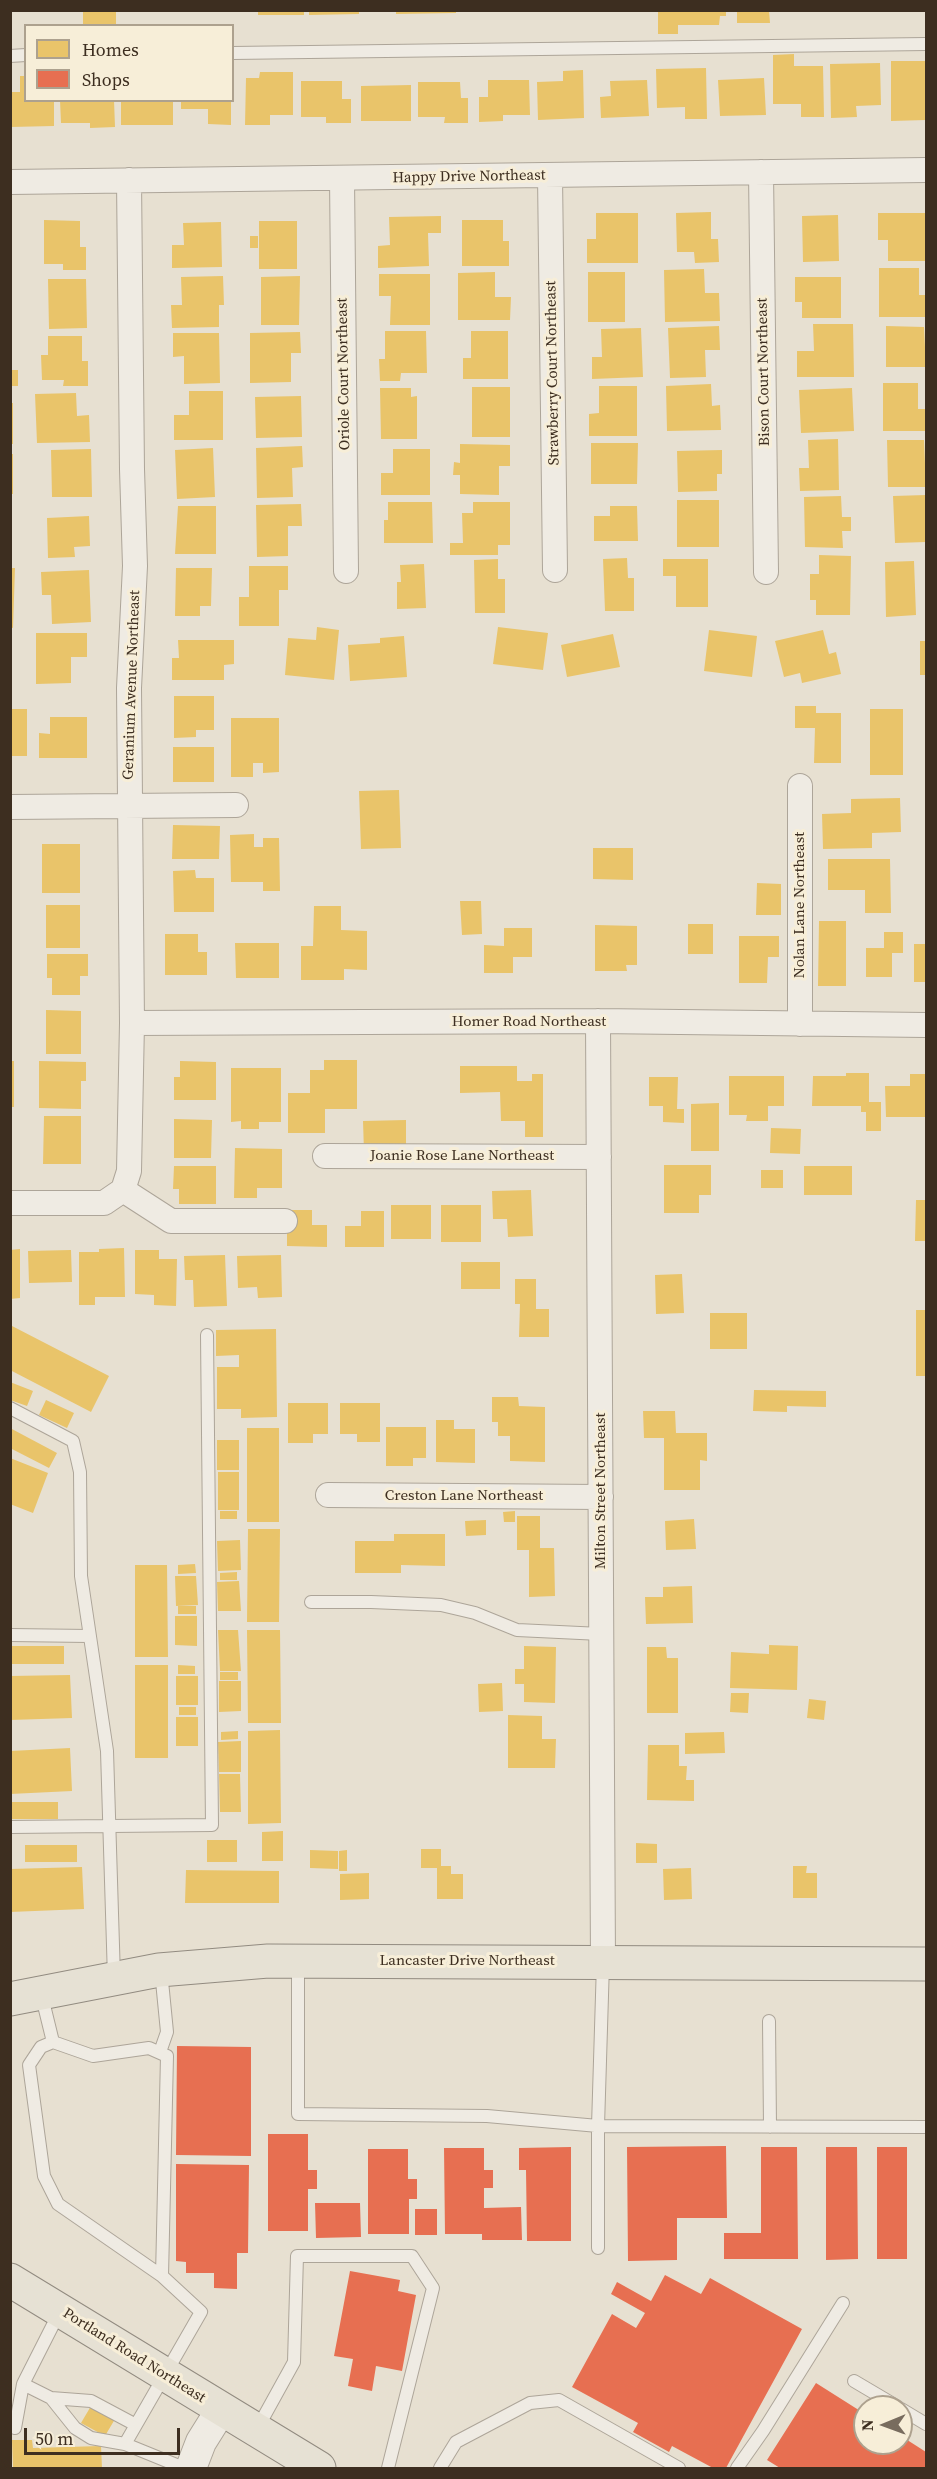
<!DOCTYPE html>
<style>
body{margin:0}
#map{position:relative;width:937px;height:2479px;overflow:hidden;background:#e7e0d1;font-family:"Source Serif 4",serif}
canvas{display:block}
.frame{position:absolute;inset:0;border:12px solid #3d2e20;pointer-events:none}
.legend{position:absolute;left:24px;top:24px;width:210px;height:78px;box-sizing:border-box;background:#f7eed8;border:2px solid #ada18e;margin:0;padding:8px 10px;list-style:none;font-size:18px;color:#3d2e20}
.legend li{display:flex;align-items:center;gap:12px;height:30px}
.legend b{width:30px;border:2px solid #ada18e}
.north{position:absolute;left:853px;top:2395px;width:60px;height:60px;box-sizing:border-box;background:#f7eed8;border:2px solid #ada18e;border-radius:50%;rotate:269deg;font-size:16px;font-weight:700;line-height:24px;text-align:center;color:#3d2e20}
.north::after{content:'';display:block;margin:auto;width:21px;height:27px;background:#786c5e;clip-path:polygon(50% 0,100% 100%,50% 72%,0 100%)}
.scale{position:absolute;left:24px;top:2428px;width:156px;height:27px;box-sizing:border-box;border:3px solid #3d2e20;border-top:0;padding-left:8px;font-size:18px;line-height:21px;white-space:nowrap;color:#3d2e20;-webkit-text-stroke:4px #f7eed8;paint-order:stroke}
</style>
<div id="map">
<canvas width="937" height="2479"></canvas>
<div class="frame"></div>
<ul class="legend">
<li><b style="height:16px;background:#e9c46a"></b>Homes</li>
<li><b style="height:16px;background:#e76f51"></b>Shops</li>
</ul>
<div class="north">N</div>
<div class="scale">50 m</div>
</div>
<script>
const g = document.querySelector('canvas').getContext('2d');
g.lineJoin = 'round';
function fill(path, color) { g.fillStyle = color; g.fill(path, 'evenodd'); }
function trace(path, color, width, dash) { g.strokeStyle = color; g.lineWidth = width; g.lineCap = dash ? 'butt' : 'round'; g.setLineDash(dash || []); g.stroke(path); }
function write(font, color, halo, rows, align = 'center') {
  g.font = font + ' "Source Serif 4",serif'; g.lineWidth = 6; g.setLineDash([]); g.textBaseline = 'middle'; g.strokeStyle = halo; g.fillStyle = color; for (const [text, x, y, turn = 0] of rows) {
    g.save(); g.translate(x, y); g.rotate((+turn || 0) * Math.PI / 180); g.textAlign = isNaN(turn) ? turn : align; if (halo) g.strokeText(text, 0, 0); g.fillText(text, 0, 0); g.restore();
  }
}
fill(new Path2D(`
 M83,10H116V26H83Z
 M258,10H304V15H258Z
 M309,10H359V14L309,15Z
 M396,10H456V13L396,14Z
 M658,10H726V16H720L719,25H678V34H658Z
 M737,10H769L770,23H737Z
 M794,54V66H823L824,117H801V104H773V55Z
 M891,61H926V120L891,121Z
 M880,63L881,105L856,106L857,117L831,118L830,64Z
 M706,68L707,119H685V107L657,108L656,69Z
 M583,70L584,118L538,120L537,82L563,81V71Z
 M260,72H293V115H270V125H245L246,78H259Z
 M20,76H26V100H54V126L10,127V92H20Z
 M764,78L766,115L720,116L718,80Z
 M488,80H529L530,115H503V121L479,122V97H488Z
 M647,80L649,116L601,118L600,97L611,96L610,81Z
 M301,81H342V99H351V123H326V117H301Z
 M418,82H460L461,98H468V123H444L445,117H418Z
 M411,85V121H361V86Z
 M60,100H114L115,127L90,128V123H61Z
 M121,100H173V125H121Z
 M181,100H231V125L208,124V109H181Z
 M711,212V239H718L719,262L695,263L694,252H677L676,213Z
 M596,213H638V263H587V239H596Z
 M878,213H925V261H888V240H878Z
 M838,215L839,261L803,262L802,216Z
 M441,216V233H428L429,266L378,268V246L390,245L389,217Z
 M44,220L80,221V247H86V270H63V264H44Z
 M462,220H503V241H509V266H462Z
 M259,221H297V269H259Z
 M221,222L222,267L172,268V245H184L183,223Z
 M250,236H258V248H250Z
 M879,268H919V295H926V317H879Z
 M704,269L705,293H719L720,321L665,322L664,270Z
 M495,272V297H511L510,320H458V273Z
 M588,272H625V322H588Z
 M379,274H430V325H390L391,296H379Z
 M223,276L224,305H219V327L172,328L171,305H182L181,277Z
 M300,276L299,325H261V277Z
 M795,277H841V318H802V302H795Z
 M48,279H86L87,328L49,329Z
 M813,324H853L854,377H797V351H814Z
 M719,326L720,350H705L706,377L670,378L668,328Z
 M886,326L924,327L926,367H886Z
 M641,328L643,377L592,379V357H602L601,329Z
 M385,331H426L427,373H401L400,381H380L379,359H385Z
 M471,331H508V379H463V358H471Z
 M300,332L301,353H291V382L250,383V333Z
 M173,333H219L220,383L184,384V356L173,357Z
 M48,336H82V361H88V386H63L64,380H42L41,355H48Z
 M10,370H18V386H10Z
 M883,383H918V409H926V431H883Z
 M711,384L712,406L720,405L721,430L667,431L666,386Z
 M599,386H637V436H589V414L599,413Z
 M472,387H510V437H472Z
 M380,388H411V397L417,396V439H381Z
 M852,388L854,431L801,433L799,390Z
 M189,391H223V440H174V415H189Z
 M76,393L77,416L89,415L90,442L37,443L35,394Z
 M301,396L302,437L256,438L255,397Z
 M10,403H13V444H10Z
 M838,439L839,490L800,491L799,468H809L808,440Z
 M887,440H924L926,487H888Z
 M591,443H638L637,484H591Z
 M460,444L510,445V466H499V495L460,494V475H453L454,462L460,463Z
 M302,446L303,467L292,468L293,497L257,498L256,448Z
 M213,448L215,497L177,499L175,450Z
 M91,449L92,497H52L51,450Z
 M393,449H430V495H381V473H393Z
 M722,450V474H717V491L678,492L677,451Z
 M10,454H13V494H10Z
 M926,495V542L895,543L893,496Z
 M841,496L842,517H851V531H842L843,548L805,547L804,497Z
 M677,500H719V547H677Z
 M388,502H432L433,543H384V520H388Z
 M473,502H510V545H498V555H450V543H463L462,513H473Z
 M301,504L302,526H288V556L257,557L256,505Z
 M178,506H216V554H175Z
 M610,506H637L638,541H594V516H610Z
 M89,516L90,546L74,547L75,557L48,558L47,518Z
 M819,555L851,556L850,615H816V600H810V574H819Z
 M627,558L628,578H634V611H605L603,559Z
 M498,559V579H505V613H475L474,560Z
 M663,559H708V607H676V576H663Z
 M914,561L916,615L886,617L885,562Z
 M424,564L426,608L397,609V582H401L400,565Z
 M249,566H288V590H279V626H239V597H249Z
 M10,568H15L13,628L10,627Z
 M176,568H212L211,606H200V616H175Z
 M89,570L91,622L52,624L51,595H42L41,572Z
 M317,627L339,630L334,680L285,675L288,638L316,640Z
 M498,627L548,633L543,670L493,664Z
 M709,630L757,636L752,677L704,671Z
 M823,630L829,654L836,652L841,674L802,683L800,673L784,677L775,641Z
 M36,633H87V657H71V683L36,684Z
 M613,634L620,667L567,677L561,645Z
 M404,636L407,677L350,681L348,645L380,643V638Z
 M178,640H234V664L224,665V680H172V658H179Z
 M920,641H926V675H920Z
 M174,696H214V730H196V737L174,738Z
 M795,706H816V713H841V763H814L815,728H795Z
 M10,709H27V756H10Z
 M870,709H903V775H870Z
 M50,717H87V758H39V733L50,734Z
 M231,718H279V772L263,773V763H253V777H231Z
 M173,747H214V782H173Z
 M399,790L401,848L361,849L359,791Z
 M900,798L901,832L872,833V848L823,849L822,814L851,813V799Z
 M173,825L220,826L219,859H172Z
 M254,834V847H263V838H279L280,891H263V882H231L230,835Z
 M42,844H80V893H42Z
 M593,848H633V880L593,879Z
 M828,859H890L891,913H865V890H828Z
 M195,870L196,878H214V912H174L173,871Z
 M757,883L781,884V915H756Z
 M460,901H481L482,934L462,935Z
 M46,905H80V948H46Z
 M314,906H341V930L367,931V970L344,969V980H301V946H313Z
 M819,921H846V986H818Z
 M688,924H713V954H688Z
 M595,925L637,926V965H626L627,971H595Z
 M504,928H532V957H513V973H484V945L504,946Z
 M884,932H903V953H892V977H866V948H884Z
 M165,934H198V952H207V975H165Z
 M739,936H779V957H768L767,983H739Z
 M235,943H279V978H236Z
 M914,944H926V982H914Z
 M47,954H88V976H80V995H52V978H47Z
 M46,1010L81,1011V1054H46Z
 M324,1060H357V1109H325V1133H288V1093H310V1070H324Z
 M10,1061H14V1107H10Z
 M39,1061L86,1062V1081H81V1109L39,1108Z
 M180,1061L216,1062V1100H174V1077H180Z
 M460,1066H517V1081H532V1074H543V1137H525V1121H501L500,1092L460,1093Z
 M231,1068H281V1122H259V1129H241V1121L231,1122Z
 M846,1073H869V1102H881V1131H866V1112H861V1106H812L813,1076H846Z
 M910,1074H926V1117H886L885,1086H910Z
 M729,1076H784V1106H768V1121H746L747,1115H729Z
 M649,1077H678L677,1109H684V1123L663,1122V1106H649Z
 M719,1103V1151H691V1104Z
 M44,1116H81V1164H43Z
 M174,1119L212,1120L211,1158H174Z
 M406,1120V1151L364,1152L363,1121Z
 M771,1128L801,1129L800,1154L770,1153Z
 M235,1148L282,1149V1188H257V1198H234Z
 M664,1165H711V1195H699V1213H664Z
 M174,1166H216V1204H179V1189H173Z
 M804,1166H852V1195H804Z
 M761,1170H783V1188H761Z
 M531,1190L533,1236L508,1237L507,1219H493L492,1191Z
 M916,1200H926V1241H915Z
 M391,1205H431V1239H391Z
 M441,1205H481V1242H441Z
 M287,1210H312V1225H327V1247L287,1246Z
 M361,1211H384V1247H345V1226H361Z
 M124,1248L125,1297H95V1305H79V1252H99V1249Z
 M20,1249V1298L10,1299V1250Z
 M71,1250L72,1282L29,1283L28,1251Z
 M135,1250H159V1259H177L176,1306L154,1305V1295L135,1294Z
 M225,1255L227,1306L194,1307L193,1280H185L184,1256Z
 M281,1255L282,1297L258,1298L257,1287L238,1288L237,1256Z
 M461,1262H500V1289H461Z
 M682,1274L684,1313L656,1314L655,1275Z
 M515,1279H536V1309H549V1337H519L520,1304H515Z
 M916,1310H926V1376H916Z
 M710,1313H747V1349H710Z
 M12,1326L109,1376L91,1412L10,1370Z
 M276,1329L277,1417L241,1418V1409H217V1367H239V1355L216,1356V1330Z
 M10,1382L33,1391L27,1406L10,1400Z
 M754,1390L826,1391V1407L787,1406V1412L753,1411Z
 M492,1397H518L519,1406L545,1407V1462L510,1461V1436H498V1422H492Z
 M46,1400L74,1413L67,1428L39,1415Z
 M288,1403H328V1434H313V1443H288Z
 M340,1403H380V1442H357V1434H340Z
 M643,1411H675L676,1433H707V1461L700,1460V1490H664V1438H644Z
 M436,1420H454V1429H475V1463L436,1462Z
 M386,1427H426V1458H413V1466H386Z
 M10,1428L57,1453L49,1468L10,1448Z
 M247,1428H279V1522H247Z
 M217,1440H239V1470H217Z
 M10,1458L48,1473L33,1513L10,1504Z
 M218,1472H239V1510H218Z
 M220,1511H237V1519H220Z
 M515,1511V1522H504L503,1512Z
 M517,1516H540V1548H554L555,1596L529,1597V1550H517Z
 M694,1519L696,1549L666,1550L665,1521Z
 M486,1520V1535L466,1536L465,1521Z
 M248,1529H280L279,1622H247Z
 M394,1534H445V1566L401,1565V1573H355V1541H394Z
 M240,1540L241,1570L218,1571L217,1541Z
 M195,1564L196,1573L178,1574V1565Z
 M135,1565H167L168,1657H135Z
 M237,1572V1580H220V1573Z
 M175,1576H196L198,1605L176,1606Z
 M239,1581L241,1611H218L217,1582Z
 M692,1586L693,1623L646,1624L645,1597H663V1587Z
 M178,1606H196V1614H178Z
 M175,1616H197V1646L175,1645Z
 M218,1630H238L241,1671H220Z
 M247,1630H280L281,1723H248Z
 M769,1645L798,1646L797,1690L730,1688L731,1652L769,1654Z
 M10,1646H64V1664H10Z
 M524,1646L556,1647L555,1703L524,1702V1684H515V1669H524Z
 M647,1647H666L667,1658H678V1713H647Z
 M135,1665H168V1758H135Z
 M178,1665L195,1666V1674H178Z
 M220,1672H238V1680H220Z
 M70,1675L72,1718L10,1720V1676Z
 M176,1676H198V1705H176Z
 M219,1681H241V1711L219,1712Z
 M502,1683L503,1711L479,1712L478,1684Z
 M731,1693H749L748,1713L730,1712Z
 M809,1699L826,1701L824,1720L807,1718Z
 M179,1707H196V1715H179Z
 M508,1715L542,1716V1739H556L555,1768H508Z
 M176,1717H198V1746H176Z
 M280,1730L281,1823L248,1824V1731Z
 M238,1731V1739L221,1740V1732Z
 M724,1732L725,1753L685,1754V1733Z
 M241,1741V1772H219L218,1742Z
 M648,1745H679V1766H687L686,1780H694V1801L647,1800Z
 M70,1748L72,1791L10,1794V1751Z
 M219,1774H240L241,1812H220Z
 M10,1802H58V1819H10Z
 M283,1831V1861H262V1832Z
 M207,1840H237V1862H207Z
 M636,1843L657,1844V1863H636Z
 M25,1845H77V1862H25Z
 M421,1849H441V1866H451V1874H463V1899H437V1868H421Z
 M310,1850L338,1851V1869L310,1868Z
 M347,1850V1871H339V1851Z
 M793,1866H807L806,1873H817V1898H793Z
 M82,1867L84,1909L10,1912V1869Z
 M691,1868L692,1899L664,1900L663,1869Z
 M186,1870L279,1871V1903H185Z
 M369,1873V1899L340,1900V1874Z
 M91,2406L115,2419L105,2436L81,2423Z
 M12,2440H32L33,2448L101,2446L102,2468H13Z`), '#e9c46a');
fill(new Path2D(`
 M177,2046L251,2047V2156L176,2155Z
 M268,2134H308V2170H317V2189H308V2231H268Z
 M726,2146L727,2218H677V2260L628,2261L627,2147Z
 M571,2147V2241H527L526,2170H519V2148Z
 M761,2147H797L798,2259H724V2233H761Z
 M826,2147H857L858,2259L826,2260Z
 M877,2147H907V2259H877Z
 M444,2148H484V2170H493V2188H484V2208L521,2207L522,2240H482V2234H445Z
 M368,2149H408V2179H417V2199H409V2234H368Z
 M176,2164L249,2165L248,2253H237V2289L214,2288V2273H186V2262L176,2261Z
 M315,2203H360L361,2237L316,2238Z
 M415,2209H437V2235H415Z
 M350,2271L400,2280L398,2291L416,2295L402,2371L376,2366L372,2391L348,2386L353,2359L334,2356Z
 M665,2275L701,2294L710,2278L802,2329L726,2468H713L672,2446L669,2452L633,2432L638,2423L572,2387L612,2314L636,2328L645,2313L611,2294L617,2282L651,2301Z
 M816,2383L865,2414V2443H901V2436L926,2452V2468H780L767,2460Z`), '#e76f51');
const service = new Path2D(`
 M232,53L926,44
 M10,56L26,55
 M10,1408L73,1441L80,1472L81,1576L107,1751L114,1978
 M311,1602H371L441,1605L475,1613L517,1630L601,1634
 M10,1635L89,1636
 M10,1827L212,1825L207,1335
 M298,1961V2114L487,2116L598,2126L926,2127
 M41,1993L53,2042L93,2056L149,2048L167,2056L162,2276L201,2312L125,2444L91,2438L75,2428L51,2398L23,2384L60,2311
 M769,2021L770,2127
 M53,2042L41,2047L29,2065L44,2176L58,2204L162,2276
 M160,2052L167,2032L161,1971
 M598,2248V2126L603,1963
 M854,2381L898,2407
 M51,2398L91,2401L136,2425
 M901,2409L926,2424
 M15,2428L23,2384
 M257,2429L294,2362L297,2256H412L433,2288L388,2468
 M125,2444L184,2468
 M440,2468L456,2442L530,2403L559,2400L679,2468
 M737,2468L763,2431L843,2303`);
const minor = new Path2D(`
 M761,172L766,572
 M550,176L555,570
 M342,178L346,571
 M10,182L926,170
 M10,807L236,805
 M598,1021L603,1962
 M132,1023L598,1021L926,1025
 M800,1024V786
 M325,1156L599,1157
 M123,1190L171,1221H285
 M10,1203H104L123,1190L129,1171L132,1023L129,688L135,566L132,469L129,180
 M328,1495L601,1497`);
const tertiary = new Path2D(`
 M191,2468L201,2442L221,2410`);
const primary = new Path2D(`
 M10,1999L159,1970L268,1961L926,1964
 M10,2280L319,2468`);
trace(service, '#ada599', 14);
trace(minor, '#ada599', 26);
trace(tertiary, '#ada599', 32);
trace(primary, '#928b80', 35);
trace(service, '#efebe3', 12);
trace(minor, '#efebe3', 24);
trace(tertiary, '#efebe3', 30);
trace(primary, '#e6e1d4', 33);
write('15px', '#3d2e20', '#f7eed8', [
 ["Happy Drive Northeast",469,177,-1],
 ["Bison Court Northeast",764,372,-91],
 ["Strawberry Court Northeast",553,373,-91],
 ["Oriole Court Northeast",344,374,-91],
 ["Geranium Avenue Northeast",132,685,-88],
 ["Nolan Lane Northeast",800,905,-90],
 ["Homer Road Northeast",529,1022],
 ["Joanie Rose Lane Northeast",462,1156],
 ["Milton Street Northeast",601,1491,-90],
 ["Creston Lane Northeast",464,1496],
 ["Lancaster Drive Northeast",467,1961],
 ["Portland Road Northeast",134,2356,32]
]);
</script>
